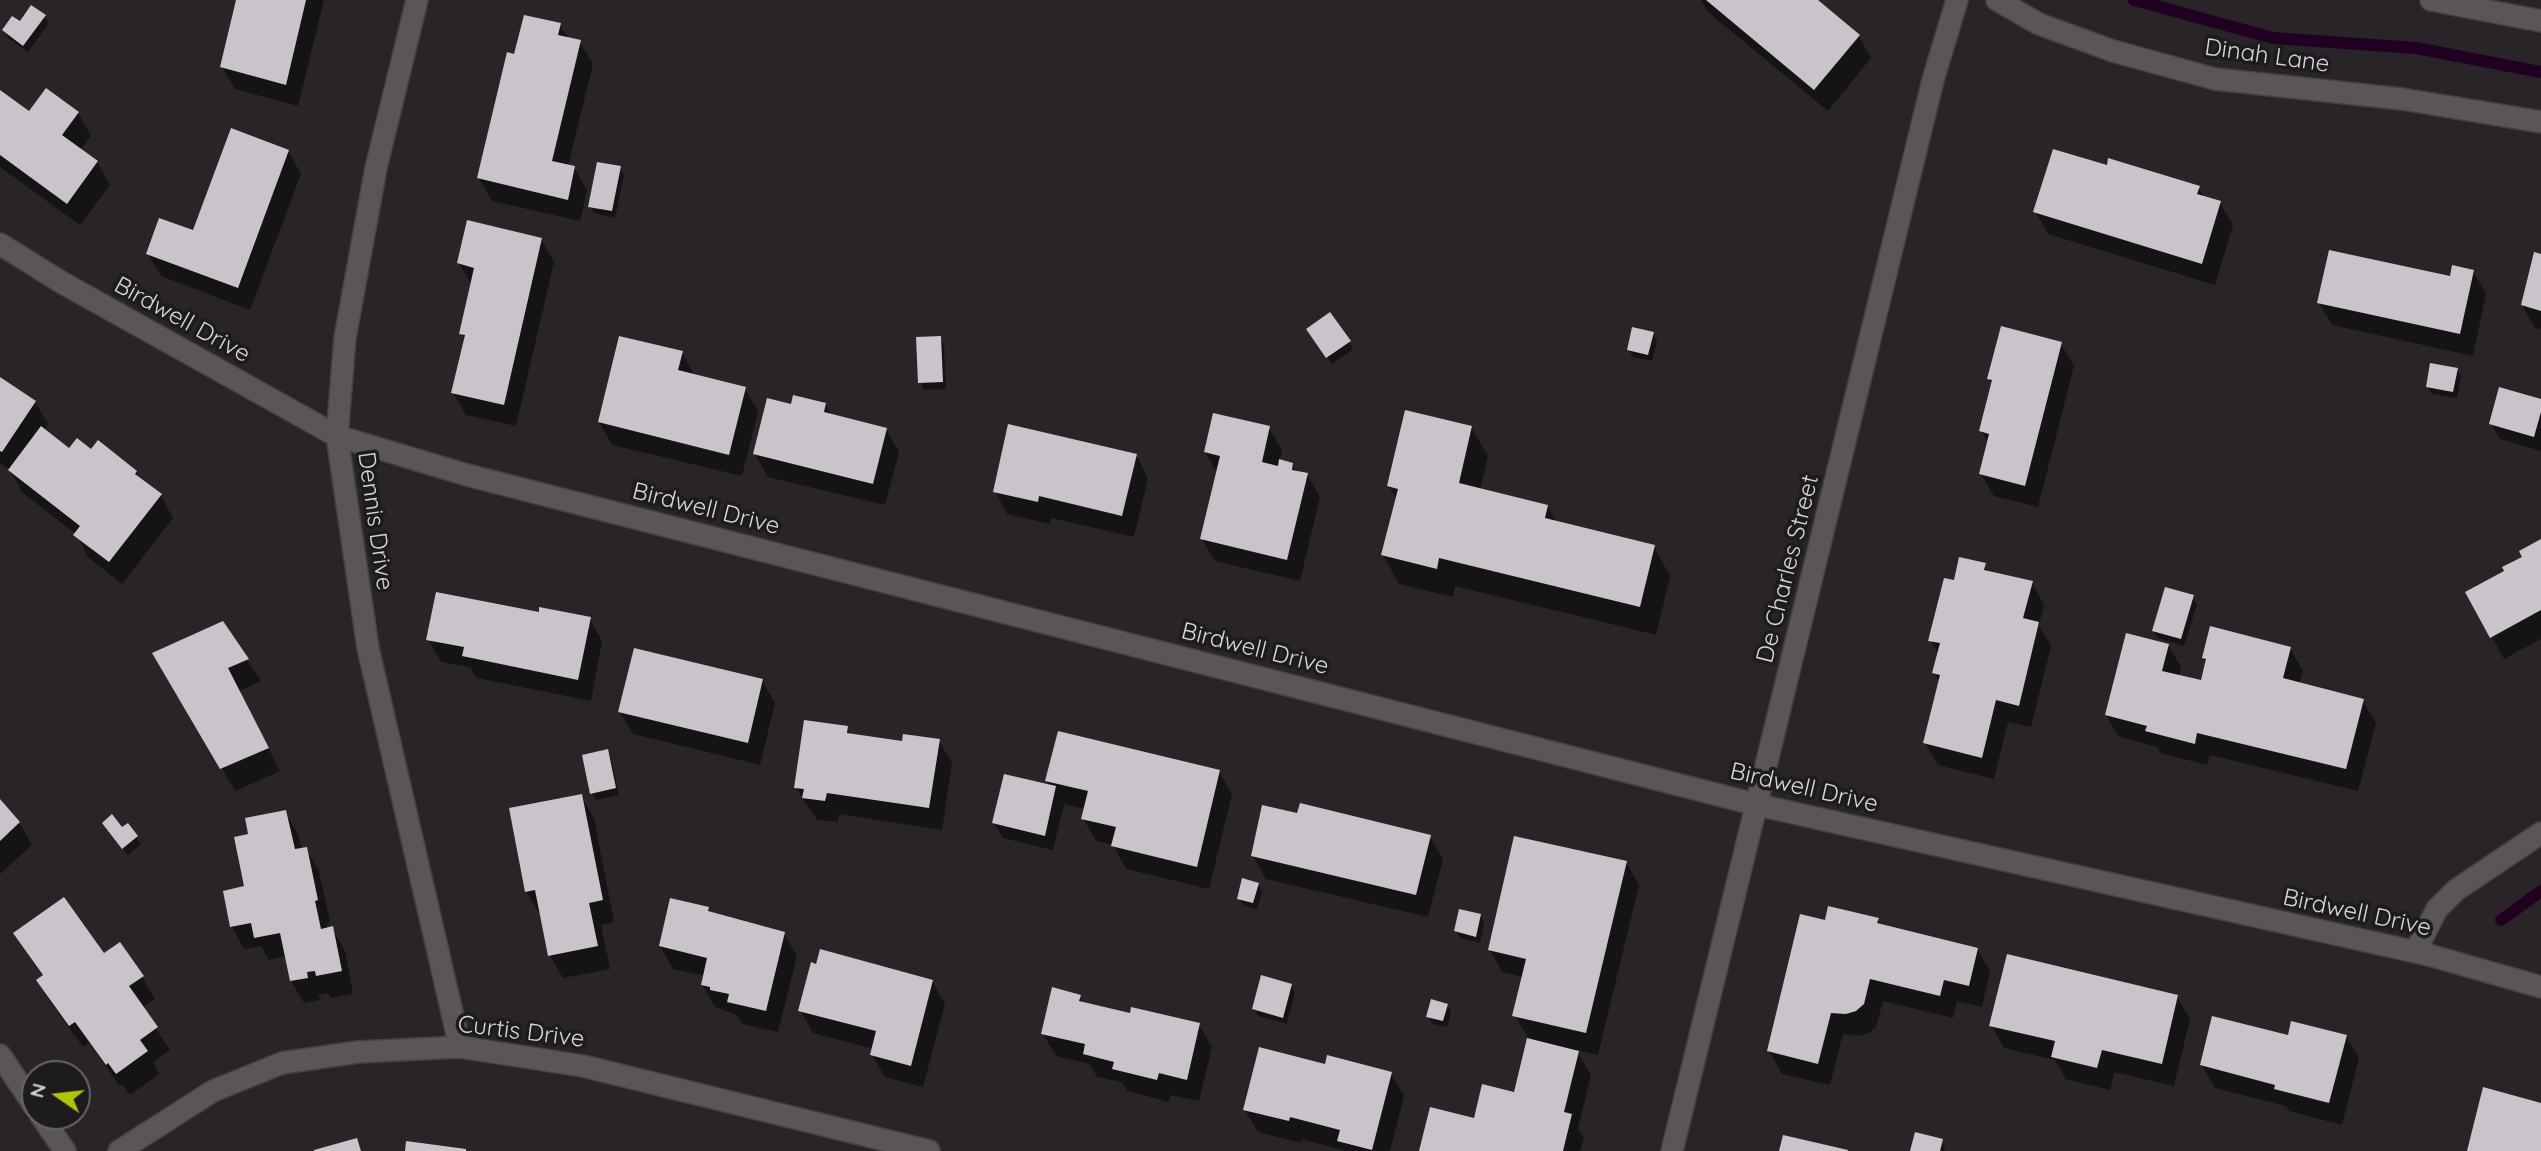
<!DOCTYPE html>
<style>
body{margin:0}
#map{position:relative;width:2541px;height:1151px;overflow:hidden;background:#282428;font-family:Quicksand,sans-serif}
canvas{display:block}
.north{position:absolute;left:21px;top:1060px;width:70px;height:70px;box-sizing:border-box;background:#1e1b1e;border:2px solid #686568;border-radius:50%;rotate:284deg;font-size:19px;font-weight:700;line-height:28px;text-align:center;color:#d7d5d7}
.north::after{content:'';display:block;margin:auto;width:24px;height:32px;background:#aec50a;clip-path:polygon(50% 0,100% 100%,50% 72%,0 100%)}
</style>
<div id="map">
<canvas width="2541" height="1151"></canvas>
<div class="north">N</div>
</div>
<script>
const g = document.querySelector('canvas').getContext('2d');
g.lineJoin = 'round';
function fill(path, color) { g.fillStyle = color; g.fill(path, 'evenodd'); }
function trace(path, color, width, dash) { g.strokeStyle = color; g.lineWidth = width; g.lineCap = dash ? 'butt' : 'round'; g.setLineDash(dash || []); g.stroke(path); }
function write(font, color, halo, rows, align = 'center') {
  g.font = font + ' Quicksand,sans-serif'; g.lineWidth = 7; g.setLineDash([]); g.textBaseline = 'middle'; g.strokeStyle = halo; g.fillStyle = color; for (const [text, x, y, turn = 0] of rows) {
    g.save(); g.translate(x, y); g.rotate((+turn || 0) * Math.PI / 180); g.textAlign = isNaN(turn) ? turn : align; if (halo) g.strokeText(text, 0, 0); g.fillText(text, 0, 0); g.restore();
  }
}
fill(new Path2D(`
 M237,0H324L298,106L235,89L222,67Z
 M1701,0H1815L1859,36L1871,58L1828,111L1708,12Z
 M44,16L49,23L28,52L8,38L4,31Z
 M560,25L568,38L580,42L593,64L568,166L574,167L587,190L580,221L492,201L479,178L516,56Z
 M0,92L29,113H78L91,136L80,150L97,162L110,185L80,225L0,167Z
 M288,151L301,174L250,310L161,276L148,254L194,233Z
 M2108,167L2199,188L2205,198L2220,203L2233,225L2215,285L2048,234L2035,211Z
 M620,168L624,175L615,218L594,213L589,206Z
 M541,239L554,262L516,426L466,415L453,393L465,340L461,333L472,286L459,263Z
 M2541,256V329L2535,328L2522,305Z
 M2473,271L2486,294L2473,356L2332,325L2319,303L2451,278Z
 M1653,334L1657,341L1652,361L1633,357L1629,350Z
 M1312,337L1349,342L1353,349L1332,364Z
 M940,338L944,345L946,389L924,390L920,382Z
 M2061,344L2074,366L2038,507L1994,496L1981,474L1989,444L1981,431L1993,385L1989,379Z
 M682,352L694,375L745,389L758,411L742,476L612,445L599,422Z
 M2457,370L2461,377L2457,398L2432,394L2427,386Z
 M0,376L3,381L35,402L48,424L44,431L69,451L136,472L141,480L161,496L173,518L122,584L88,557L76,534L23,493L9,469L0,463Z
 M2541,401V451L2500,439L2491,424Z
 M825,404L832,416L886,429L899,452L885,505L768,477L755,454L792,406Z
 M1471,427L1488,456L1480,490L1547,506L1557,523L1654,547L1670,576L1656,635L1455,586L1453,597L1399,584L1383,555L1397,500L1389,486Z
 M1269,428L1282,450L1280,461L1292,464L1297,473L1307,475L1320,497L1300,581L1215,561L1202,539L1218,474L1205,452Z
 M1136,455L1148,478L1134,537L1051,518L1050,524L1007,514L995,491Z
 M2541,541V639L2504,659L2492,637L2506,571Z
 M1984,565L1989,573L2032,583L2044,605L2039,626L2051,646L2031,727L2008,722L1994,779L1938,765L1925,743L1940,683L1934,673L1939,655L1930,640Z
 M2192,597L2197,604L2184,646L2158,638L2154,631Z
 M540,614L589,618L602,641L591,701L477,678L470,667L441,662L428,639Z
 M222,623L261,681L239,691L280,771L235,791L155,654Z
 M2168,645L2181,667L2179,677L2202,682L2207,663L2204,658L2290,648L2303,671L2299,684L2363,701L2376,723L2358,791L2210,755L2207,765L2160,753L2157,747L2119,737L2106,715Z
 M762,680L775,703L760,765L633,734L620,712Z
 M847,728L852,736L903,743L939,741L952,763L942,830L839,814L838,822L817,820L796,788Z
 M607,751L611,758L619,795L596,800L592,793Z
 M1219,772L1232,794L1209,889L1126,869L1113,845L1096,841L1083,818L1085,809L1064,804L1053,850L1003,838L994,823L1051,786L1047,781Z
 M581,796L594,818L614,922L601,925L610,969L563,978L550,956L541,913H539L526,891Z
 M0,802L19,823L32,845L0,874Z
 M285,812L298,834L302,850L306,849L319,871L330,922L327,923L328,929L332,928L345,951L353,994L331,998L328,993L318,995L320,1000L304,1003L291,981L286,956L269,960L261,946L244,949L232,927L246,888L251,835Z
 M127,825L141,844L128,855L108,830H122Z
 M1430,837L1443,859L1428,917L1266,879L1253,856Z
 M1626,862L1639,885L1598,1055L1576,1050L1591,1075L1578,1128L1584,1138L1580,1151H1421L1515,1094L1529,1038L1514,1015L1523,977L1502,972L1490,950Z
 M1258,884L1262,891L1257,910L1243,905L1239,898Z
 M708,909L711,914L784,934L797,956L778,1032L742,1024L737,1015L715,1007L702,984L705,976L673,969L660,946Z
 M1480,915L1484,923L1480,943L1460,938L1456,931Z
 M1878,920L1881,926L1977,949L1990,972L1982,1007L1957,1001L1953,1018L1883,1001L1876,1027L1869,1033L1859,1036L1843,1034L1830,1085L1782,1074L1769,1051L1826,922Z
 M15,934L104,955L142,977L155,999L142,1008L170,1050L153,1062L159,1074L130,1095L122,1084L120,1086L89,1043L83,1047L51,1003L38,980L43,977Z
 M932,981L945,1004L923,1087L885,1077L872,1055L874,1049L813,1033L800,1010Z
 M1291,985L1295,993L1287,1024L1258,1016L1254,1009Z
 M1079,996L1084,1004L1131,1015L1199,1025L1212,1047L1199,1101L1171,1095L1169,1102L1127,1091L1122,1082L1097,1077L1090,1064L1056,1056L1043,1034Z
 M2177,997L2190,1019L2174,1086L2114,1072L2110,1090L2066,1079L2055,1060L2004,1048L1991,1025Z
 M1447,1005L1451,1012L1447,1027L1432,1024L1428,1016Z
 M2346,1036L2359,1058L2342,1125L2289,1111L2286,1106L2215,1088L2202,1065L2289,1037Z
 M1326,1066L1391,1074L1404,1096L1390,1151H1345L1302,1139L1301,1143L1258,1132L1245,1110Z
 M1942,1141L1945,1151H1912Z`), '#0007');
trace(new Path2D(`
 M2134,0L2273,38L2416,48L2541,72
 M2501,920L2541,891`), '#210121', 12);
fill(new Path2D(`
 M236,0H306L286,85L220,67Z
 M1706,0H1818L1860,35L1814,90Z
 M31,5L46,15L23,46L2,30L12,16L20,21Z
 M524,15L561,23L558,35L581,40L552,161L575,166L568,200L477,178L507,52L514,54Z
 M46,88L79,112L62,135L98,161L67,204L0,155V90L29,111Z
 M231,128L289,150L238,288L146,254L159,218L193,230Z
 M2053,149L2107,165L2108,158L2200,186L2197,194L2221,201L2202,264L2033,212Z
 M597,162L621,166L612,211L588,207Z
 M467,220L542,238L504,405L451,393L465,335L459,334L474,268L457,263Z
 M2329,250L2450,276L2452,265L2474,270L2460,334L2317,303Z
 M2534,252L2541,254V311L2521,305Z
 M1330,312L1351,341L1326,358L1306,329Z
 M2001,326L2062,342L2025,486L1979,474L1989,434L1979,431L1992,380L1987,379Z
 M1632,327L1654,332L1648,355L1627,350Z
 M619,336L683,351L678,370L746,387L729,455L598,422Z
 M941,336L943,382L918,383L916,337Z
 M2430,363L2458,368L2453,392L2426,387Z
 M0,377L36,401L2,452L0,451Z
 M2499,387L2541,399V412L2534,437L2489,424Z
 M793,395L826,403L824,412L887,428L873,484L753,454L767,398L791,404Z
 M1405,410L1472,426L1459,483L1548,505L1545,518L1655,545L1640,607L1439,558L1437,569L1381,555L1398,489L1387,486Z
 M1213,413L1270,426L1262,462L1278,466L1279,459L1293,463L1292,470L1308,473L1287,560L1200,539L1220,456L1204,452Z
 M1008,424L1137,454L1122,516L1039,496L1038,502L993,492Z
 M41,426L69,448L77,438L91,449L98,440L137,471L135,474L162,494L109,562L73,535L80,526L8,470Z
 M2541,539V610L2490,638L2465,592L2504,571L2502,567L2522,557L2519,551Z
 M1959,557L1986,563L1984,570L2033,581L2023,618L2039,622L2019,706L1996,700L1982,758L1923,743L1940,675L1932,673L1940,643L1928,641L1944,578L1954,580Z
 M2165,587L2194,595L2181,639L2152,631Z
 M436,592L539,612V607L591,617L578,680L462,656L464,647L426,640Z
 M223,621L249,659L228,668L269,748L220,769L152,653Z
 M2210,626L2291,647L2283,678L2364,699L2346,769L2197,733L2195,744L2145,731L2147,726L2105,715L2126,633L2169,644L2162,671L2201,680L2206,659L2202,658Z
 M634,648L763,679L748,743L618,712Z
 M804,720L848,726L847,733L902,741L903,734L940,739L929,808L827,793L825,801L802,798L804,789L794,788Z
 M1058,731L1220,770L1197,867L1111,846L1116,827L1081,819L1088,791L1045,781Z
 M608,749L616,788L590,794L582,755Z
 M1004,774L1056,786L1045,836L992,823Z
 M582,794L603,900L589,903L598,946L548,956L535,890L525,892L509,808Z
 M0,799L20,822L0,841Z
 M1300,803L1431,835L1416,895L1251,856L1262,805L1297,813Z
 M286,810L295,849L307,847L318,900L315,901L321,929L333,926L342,971L316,976L315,971L307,972L308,978L290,981L280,933L254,938L251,923L230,927L223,891L244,886L234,837L248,834L245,818Z
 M112,814L122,827L128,823L138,836L122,849L102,823Z
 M1514,836L1627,861L1586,1033L1512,1016L1526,959L1488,950Z
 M1242,878L1259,883L1253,903L1237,899Z
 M64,897L104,953L120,942L144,976L129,986L158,1027L140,1040L148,1051L116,1074L108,1063L106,1065L75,1022L69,1026L36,980L43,975L13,933Z
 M670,898L709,907L708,911L785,932L766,1011L727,1002L729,994L710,990V987L701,985L707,958L659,946Z
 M1828,906L1879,918L1877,923L1978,948L1969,986L1944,980L1940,996L1870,979L1864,1004L1856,1011L1846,1014L1831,1013L1818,1064L1767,1051L1800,914L1825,920Z
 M1459,909L1481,914L1476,937L1454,931Z
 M820,949L933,980L911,1066L870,1055L876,1031L798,1011L811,962L816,964Z
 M2007,954L2178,995L2162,1064L2102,1050L2097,1068L2051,1057L2055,1041L1989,1026Z
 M1261,975L1292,984L1283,1018L1252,1009Z
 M1052,987L1081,995L1079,1001L1130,1013L1131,1007L1200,1023L1187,1080L1159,1073L1157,1080L1112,1069L1114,1062L1083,1054L1085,1044L1041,1034Z
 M1431,999L1448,1004L1443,1021L1426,1017Z
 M2212,1016L2288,1035L2291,1021L2347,1035L2329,1103L2274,1089L2275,1085L2200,1065Z
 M1527,1038L1579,1051L1564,1112L1572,1114L1563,1151H1419L1430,1107L1474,1118L1482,1084L1514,1092Z
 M1259,1047L1325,1064L1327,1055L1392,1072L1372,1150L1337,1141L1340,1130L1290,1117L1289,1121L1243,1110Z
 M2483,1087L2541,1103V1151H2467Z
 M1915,1132L1943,1139L1940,1151H1910Z
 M1783,1135L1848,1150V1151H1779Z
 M357,1138L361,1151H314V1150Z
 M406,1141L466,1149V1151H405Z`), '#c9c4c9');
const street = new Path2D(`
 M417,0L376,168L345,338L337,436L368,648L460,1047
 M1997,0L2039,24L2113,51L2215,79L2402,99L2541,122
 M2431,0L2541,21
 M0,244L61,282L337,436L467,475L1758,805L2429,955L2541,987
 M2415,952L2437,909L2456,890L2541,833
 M0,1055L35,1107
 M41,1116L65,1151
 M119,1151L213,1091L282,1063L358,1052L460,1047L583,1066L929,1151`);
const secondary = new Path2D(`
 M1672,1151L1933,80L1957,0`);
trace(street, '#444144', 24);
trace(secondary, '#444144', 24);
trace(street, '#595559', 21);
trace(secondary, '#595559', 21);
write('24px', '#d7d5d7', '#1e1b1e', [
 ["Dinah Lane",2267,56,8],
 ["Birdwell Drive",182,320,29],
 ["Birdwell Drive",706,509,14],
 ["Dennis Drive",375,521,82],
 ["De Charles Street",1788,569,-76],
 ["Birdwell Drive",1255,649,14],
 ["Birdwell Drive",1804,788,13],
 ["Birdwell Drive",2357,913,12],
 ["Curtis Drive",521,1032,7]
]);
</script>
